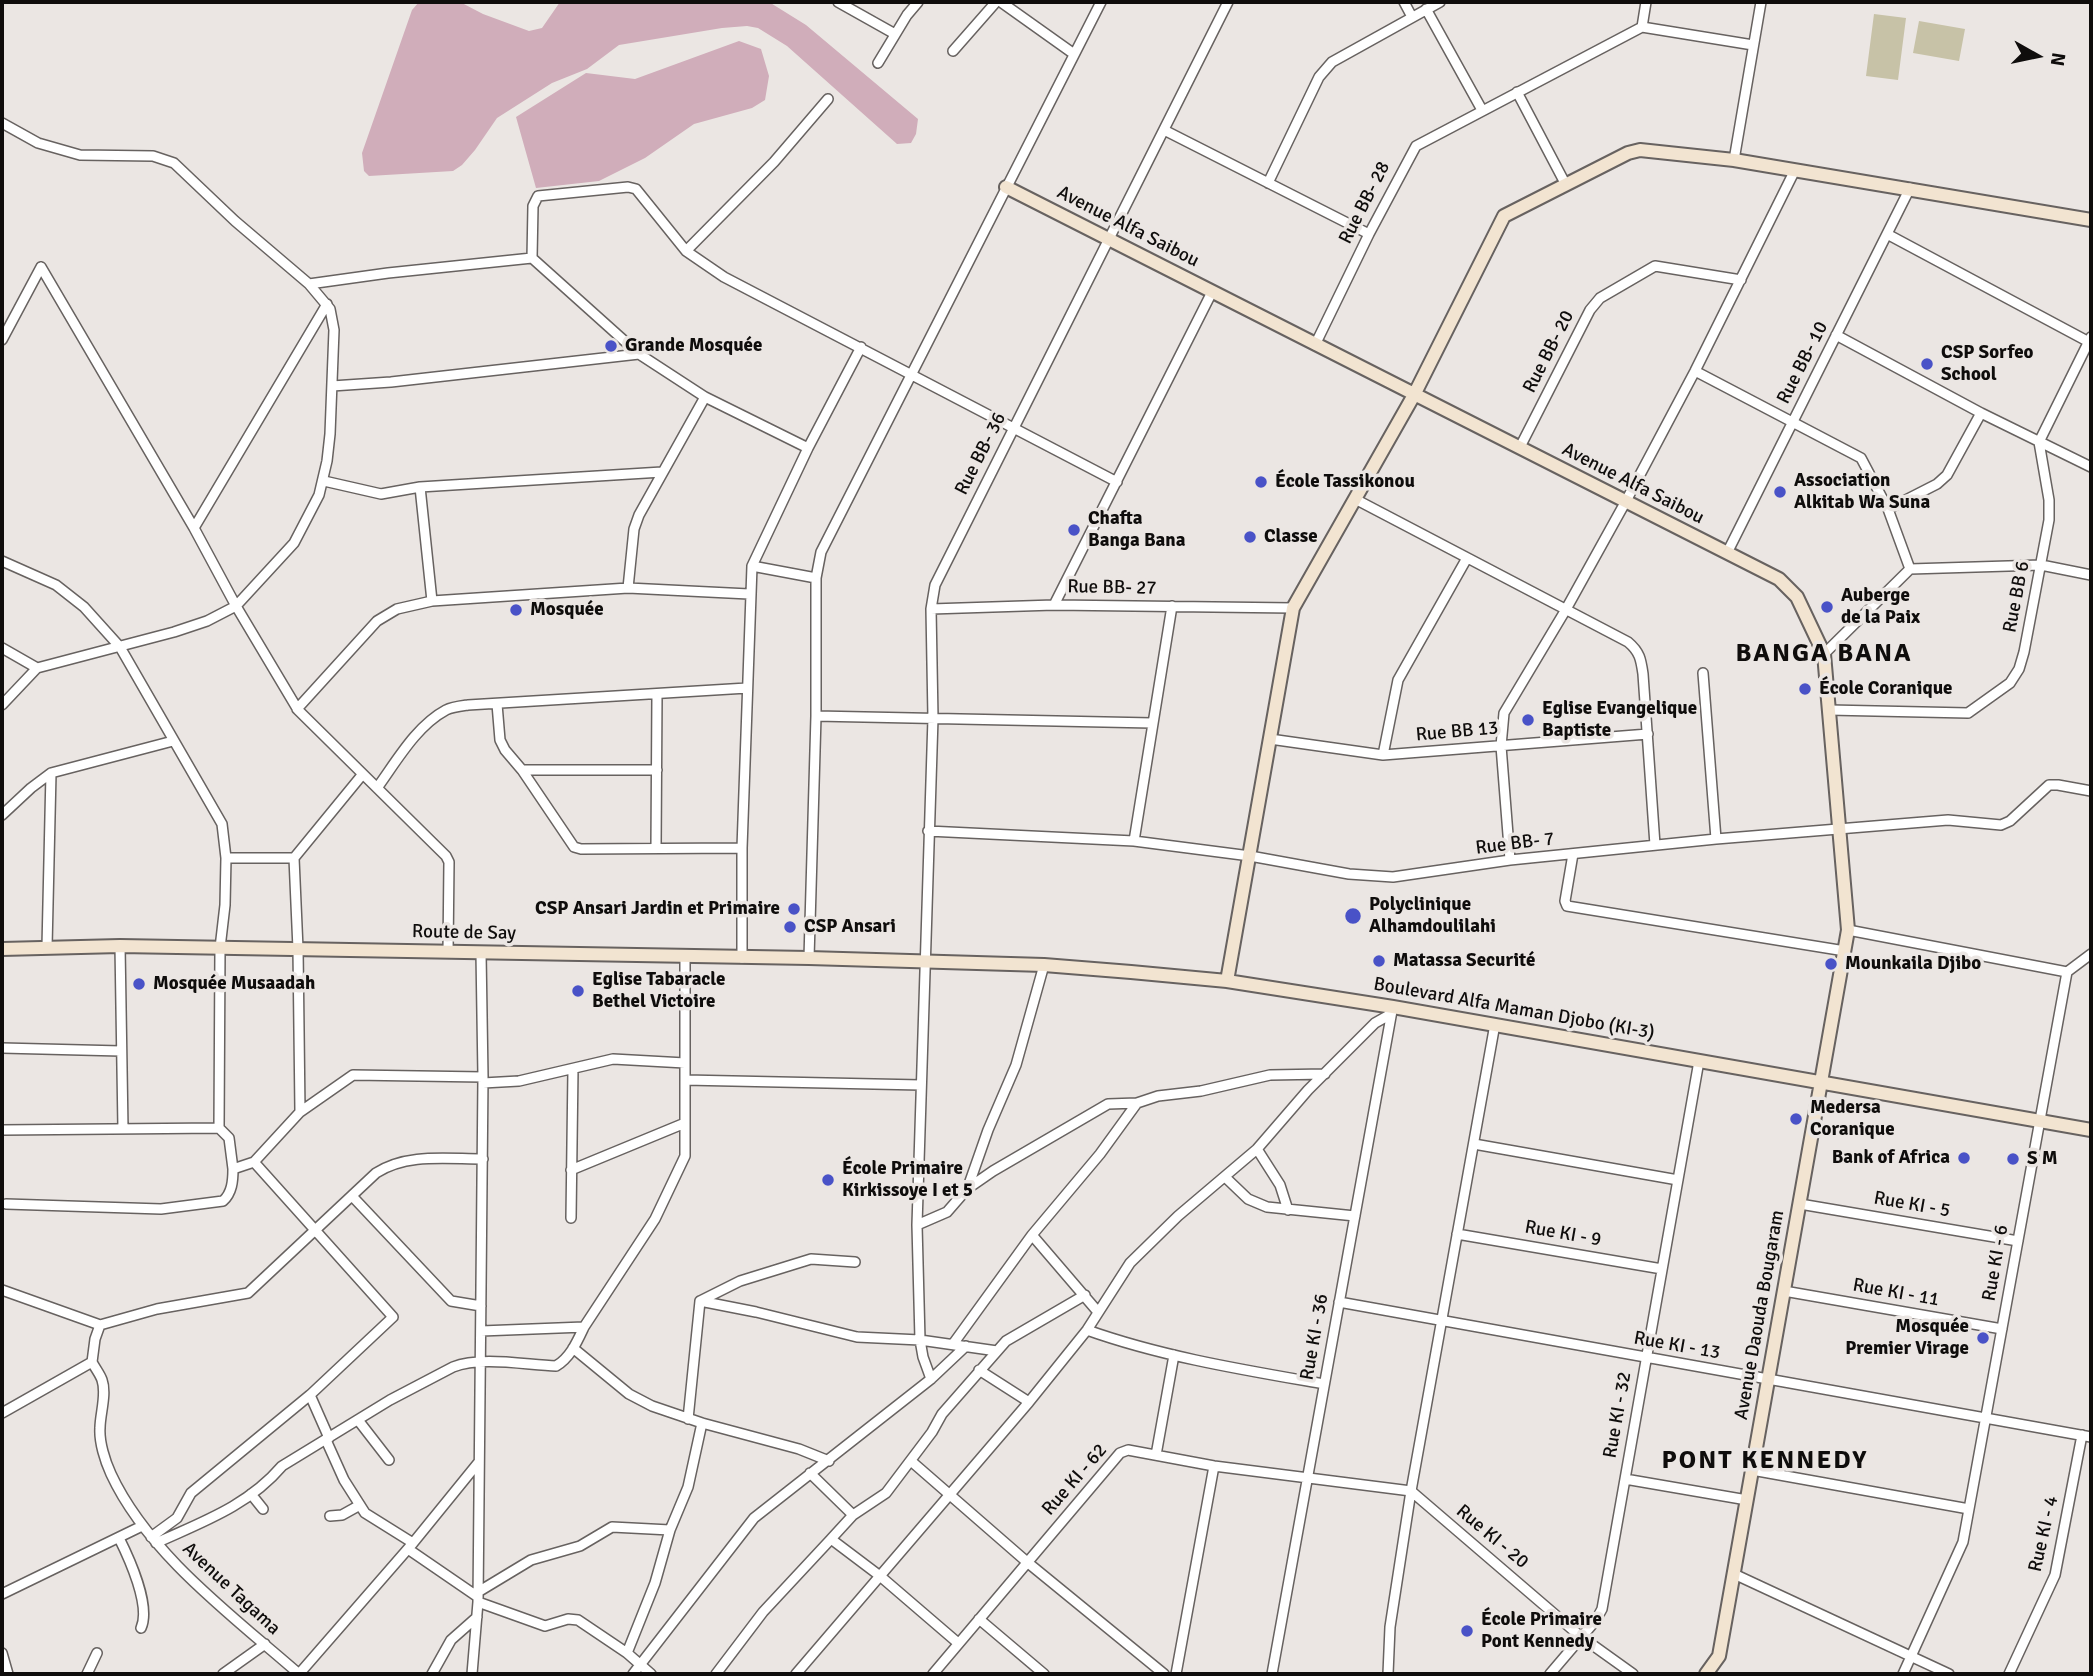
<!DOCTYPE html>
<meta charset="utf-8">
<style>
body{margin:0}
#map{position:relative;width:2093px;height:1676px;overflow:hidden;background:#ebe6e3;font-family:Signika,sans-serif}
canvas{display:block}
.frame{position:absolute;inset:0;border:4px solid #0f0d0c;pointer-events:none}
.north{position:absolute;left:2002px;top:21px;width:70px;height:70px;-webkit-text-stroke:5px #ebe6e3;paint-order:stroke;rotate:99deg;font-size:19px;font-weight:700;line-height:28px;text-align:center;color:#0f0d0c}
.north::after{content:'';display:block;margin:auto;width:24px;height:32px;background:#0f0d0c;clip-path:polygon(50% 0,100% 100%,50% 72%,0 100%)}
</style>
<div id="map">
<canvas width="2093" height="1676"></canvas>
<div class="frame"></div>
<div class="north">N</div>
</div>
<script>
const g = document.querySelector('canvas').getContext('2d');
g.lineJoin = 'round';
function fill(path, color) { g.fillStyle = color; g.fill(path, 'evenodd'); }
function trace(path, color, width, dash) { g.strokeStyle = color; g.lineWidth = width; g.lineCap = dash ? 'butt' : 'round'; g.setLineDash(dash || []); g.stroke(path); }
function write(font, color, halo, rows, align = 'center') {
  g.font = font + ' Signika,sans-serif'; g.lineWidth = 7; g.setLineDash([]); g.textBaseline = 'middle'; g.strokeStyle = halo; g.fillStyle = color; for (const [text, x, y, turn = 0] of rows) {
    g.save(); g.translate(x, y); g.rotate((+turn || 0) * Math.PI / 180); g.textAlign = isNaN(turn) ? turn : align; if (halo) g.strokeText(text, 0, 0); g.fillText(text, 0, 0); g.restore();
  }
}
fill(new Path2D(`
 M1874,14L1906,18L1898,80L1866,76Z
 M1919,21L1965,29L1959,61L1913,53Z`), '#c7c2a7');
fill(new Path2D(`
 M419,2H460L483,14L529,31L542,28L560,2H769L806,25L918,119L916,134L911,143L897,144L787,46L758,28L747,26L722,28L619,45L587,69L552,83L497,118L475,150L462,165L453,171L369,176L364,171L362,153L412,10Z
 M739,41L761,49L769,76L765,100L752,108L694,124L645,158L599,181L536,188L516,117L586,73L635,79Z`), '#d0adba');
const street = new Path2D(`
 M838,2L895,34
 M1001,2L1074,54
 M1404,2L1412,17
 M1426,9L1482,110
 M1642,27L1753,45
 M953,51L996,2
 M878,63L907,15L918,2
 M1517,92L1566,185
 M2,123L38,143L80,155L153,156L174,163L235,221L309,284L330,309L334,330L330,434L327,461L319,495L294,543L236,606L298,710L446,856L449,862L448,952
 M1164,130L1369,234
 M1734,160L1761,2
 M1268,183L1319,77L1332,62L1440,2
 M1887,234L2089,342
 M686,251L774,162L828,99
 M532,258L533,206L538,196L628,187L636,189L686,251L724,277L1117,482
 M309,284L388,273L532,258L639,354L705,397L808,448
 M1836,335L1981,413L2091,467
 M2,340L41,267
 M1315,345L1369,234L1416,146L1642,27L1646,2
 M1695,371L1861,458L1888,509L1910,569
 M332,386L391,382L639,354
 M1520,447L1590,310L1600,298L1655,266L1741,280
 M324,481L381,494L420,487L662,472
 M420,487L432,601L628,588L749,594
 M1355,499L1628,642C1640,652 1641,660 1643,674L1655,845
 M1888,509L1937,484L1947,475L1981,413
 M194,528L327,304
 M1727,553L1910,188
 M2,561L56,585L84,607L120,647L222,824L226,858H294
 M752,566L816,578
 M628,588L634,529L639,515L705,397
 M1054,605L1212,292
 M931,609L1054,605L1293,608
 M2,648L37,668
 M1824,654L1910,569L2041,565L2091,575
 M1703,673L1716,839
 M497,704L500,740L505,750L522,770L574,847L581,849L742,848
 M2,705L37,668L174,632L207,621L236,606L194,528L41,267
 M297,709L377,621L397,609L432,601
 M1829,710L1968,713L2010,683L2019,669L2024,652L2049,520V500L2039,442L2091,337
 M816,716L1152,723
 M1270,739L1383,755L1648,734
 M1383,755L1398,680L1467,558
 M522,770H657
 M377,788C396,762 416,726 446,710C452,707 461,706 468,705L747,688
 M2,815L31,788L51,773L173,741
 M928,831L1134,841L1250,856L1349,874L1393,877L1510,860L1716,839L1948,820L2001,825L2010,821L2049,785H2058L2091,791
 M1134,841L1172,606
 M656,848L657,694
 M1573,854L1565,901L1567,906L1845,951
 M226,858L225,905L220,948L219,1128L229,1138L233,1169L254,1162L300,1112L353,1075L483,1077
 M1510,860L1501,746L1504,713L1565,611L1626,501L1695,371L1795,170
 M1848,930L2067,972L2091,954
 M120,946L123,1129
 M47,947L51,773
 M742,958V848L752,566L808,448L861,347
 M809,958L816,716V578L821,552L1101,2
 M2,1048L121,1051
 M685,1080L921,1085
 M483,1083L519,1081L613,1059L685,1063
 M300,1112L298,949L294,858L362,775
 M2,1130L219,1128
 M1474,1144L1678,1180
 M1257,1149L1280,1185L1288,1210
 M571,1170L685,1123
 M1225,1177L1248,1199L1267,1207L1355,1216
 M968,1187L988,1130L1016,1065L1044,965
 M352,1196L451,1301L481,1306
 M6,1204L161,1209L223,1201C232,1193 233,1181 233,1169
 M1800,1204L2018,1241
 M571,1218L573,1069
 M917,1225L947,1212L967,1189L993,1171L1108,1104L1137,1103L1158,1096L1201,1091L1270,1075L1325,1074
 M1457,1234L1662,1269
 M1032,1235L1098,1312
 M2,1290L100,1325
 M1784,1291L2002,1329
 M700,1301L740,1281L811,1259L855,1262
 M1339,1302L2091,1437
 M584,1327L655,1219L685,1156V956
 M1087,1330C1163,1357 1244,1370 1324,1384
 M953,1344L1032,1235L1100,1154L1137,1103
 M573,1348L629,1394L652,1406L702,1423L799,1449L829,1461
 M92,1362C95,1368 100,1374 102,1380C107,1394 100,1414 100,1428C99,1442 105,1461 111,1474C148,1554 234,1617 299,1674
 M979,1370L1029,1402
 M931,1379L923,1357L920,1340L917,1225L933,718L931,609L935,585L1228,2
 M310,1395L329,1438
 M2,1413L92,1362L95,1339L100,1325L157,1309L248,1293L376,1173C407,1153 446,1159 483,1159
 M688,1419L700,1301L756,1312L857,1337L920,1340L997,1351
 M358,1420L389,1460
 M326,1440L344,1480L365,1513L413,1543
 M1156,1455L1174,1355
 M911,1461L1027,1562L1164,1674
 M1752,1470L1969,1509
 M810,1473L853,1515L831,1539
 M1625,1479L1747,1500
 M251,1494L263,1509
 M853,1515L886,1493L932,1432L942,1414L1006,1341L1085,1295
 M330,1516L342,1515L360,1505
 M151,1537L177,1518L191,1493L310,1395L393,1317L254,1162
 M119,1538C129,1558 151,1606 141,1628
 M156,1543C202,1522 248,1506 282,1466L390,1400L453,1367C481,1356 526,1365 556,1366C570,1358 577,1342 584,1327L481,1331
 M408,1549L478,1597
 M1734,1574L1949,1674
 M478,1592L531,1560L580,1546L612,1527L670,1530
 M2,1594L142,1526
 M478,1602L545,1626L568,1619L578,1620L627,1653L651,1674
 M979,1619L1044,1674
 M2,1653L8,1674
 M627,1653L655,1583L670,1530L688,1487L702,1423
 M87,1674L97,1653
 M223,1674L265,1644
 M299,1674L413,1543L478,1463
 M432,1674L451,1640L477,1617
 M472,1674L478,1602L483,1077L481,953
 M633,1674L754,1518L931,1379L966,1346
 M716,1674L763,1612L831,1539L880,1576L958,1643
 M796,1674L1029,1402L1087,1330L1130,1263L1178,1216L1257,1149L1308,1090L1375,1023L1391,1014
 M933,1674L1120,1453L1128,1450L1214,1466L1411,1491L1580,1636L1633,1674
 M1176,1674L1214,1466
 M1272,1674L1392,1011
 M1388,1674L1390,1627L1411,1491L1495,1024
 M1550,1674L1596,1620L1602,1609L1699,1061
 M1903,1674L1963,1542L2067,972
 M2009,1674L2055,1575L2082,1435`);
const secondary = new Path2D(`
 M1006,187L1779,579L1797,597L1824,654L1848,930L1719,1656L1706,1674
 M2,949L120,946L809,958L1044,965L1131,972L1227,981L1393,1007L2091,1130
 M1227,981L1293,608L1414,395L1504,216L1628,153L1640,150L1734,160L2091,220`);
trace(street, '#676260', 12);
trace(secondary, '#676260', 16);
trace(street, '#fff', 9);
trace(secondary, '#f2e4d1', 12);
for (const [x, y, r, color] of [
 [611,346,7,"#4952c7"],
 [1927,364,7,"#4952c7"],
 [1261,482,7,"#4952c7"],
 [1780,492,7,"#4952c7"],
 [1074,530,7,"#4952c7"],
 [1250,537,7,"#4952c7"],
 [1827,607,7,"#4952c7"],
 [516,610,7,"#4952c7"],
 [1805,689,7,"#4952c7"],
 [1528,720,7,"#4952c7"],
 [794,909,7,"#4952c7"],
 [1353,916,9,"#4952c7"],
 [790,927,7,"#4952c7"],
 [1379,961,7,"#4952c7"],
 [1831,964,7,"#4952c7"],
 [139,984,7,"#4952c7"],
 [578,991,7,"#4952c7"],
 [1796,1119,7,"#4952c7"],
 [1964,1158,7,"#4952c7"],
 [2013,1159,7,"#4952c7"],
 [828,1180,7,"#4952c7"],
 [1983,1338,7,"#4952c7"],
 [1467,1631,7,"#4952c7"]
]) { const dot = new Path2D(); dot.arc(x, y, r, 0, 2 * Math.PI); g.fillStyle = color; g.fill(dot); trace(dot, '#ebe6e3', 2.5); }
write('19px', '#0f0d0c', '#ebe6e3', [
 ["Rue BB- 28",1365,203,-63],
 ["Avenue Alfa Saibou",1128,227,27],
 ["Rue BB- 20",1549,352,-63],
 ["Rue BB- 10",1803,363,-63],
 ["Rue BB- 36",981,454,-63],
 ["Avenue Alfa Saibou",1633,484,27],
 ["Rue BB- 27",1112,588,1],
 ["Rue BB 6",2017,597,-79],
 ["Rue BB 13",1457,732,-5],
 ["Rue BB- 7",1515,844,-7],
 ["Route de Say",464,933,1],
 ["Boulevard Alfa Maman Djobo (KI-3)",1514,1009,10],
 ["Rue KI - 5",1912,1205,10],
 ["Rue KI - 9",1563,1234,10],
 ["Rue KI - 6",1996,1263,-80],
 ["Rue KI - 11",1896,1293,10],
 ["Avenue Daouda Bougaram",1760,1315,-80],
 ["Rue KI - 36",1315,1337,-80],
 ["Rue KI - 13",1677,1346,10],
 ["Rue KI - 32",1618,1415,-80],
 ["Rue KI - 62",1075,1480,-49],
 ["Rue KI - 4",2044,1534,-77],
 ["Rue KI - 20",1492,1537,40],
 ["Avenue Tagama",231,1589,43]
]);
write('bold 19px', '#0f0d0c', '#ebe6e3', [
 ["Grande Mosquée",625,346],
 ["CSP Sorfeo",1941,353],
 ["School",1941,375],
 ["Association",1794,481],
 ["Alkitab Wa Suna",1794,503],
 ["École Tassikonou",1275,482],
 ["Chafta",1088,519],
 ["Banga Bana",1088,541],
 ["Classe",1264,537],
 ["Auberge",1841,596],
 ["de la Paix",1841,618],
 ["Mosquée",530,610],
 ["École Coranique",1819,689],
 ["Eglise Evangelique",1542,709],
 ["Baptiste",1542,731],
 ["Polyclinique",1369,905],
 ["Alhamdoulilahi",1369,927],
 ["CSP Ansari Jardin et Primaire",780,909,"right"],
 ["CSP Ansari",804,927],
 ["Matassa Securité",1393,961],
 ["Mounkaila Djibo",1845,964],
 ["Eglise Tabaracle",592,980],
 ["Bethel Victoire",592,1002],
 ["Mosquée Musaadah",153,984],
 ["Medersa",1810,1108],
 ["Coranique",1810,1130],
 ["Bank of Africa",1950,1158,"right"],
 ["S M",2027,1159],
 ["École Primaire",842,1169],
 ["Kirkissoye I et 5",842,1191],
 ["Mosquée",1969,1327,"right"],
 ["Premier Virage",1969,1349,"right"],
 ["École Primaire",1481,1620],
 ["Pont Kennedy",1481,1642]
], 'left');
g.letterSpacing = '2px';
write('bold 26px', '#0f0d0c', '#ebe6e3', [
 ["BANGA BANA",1824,654],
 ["PONT KENNEDY",1765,1461]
]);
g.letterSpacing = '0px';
</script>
